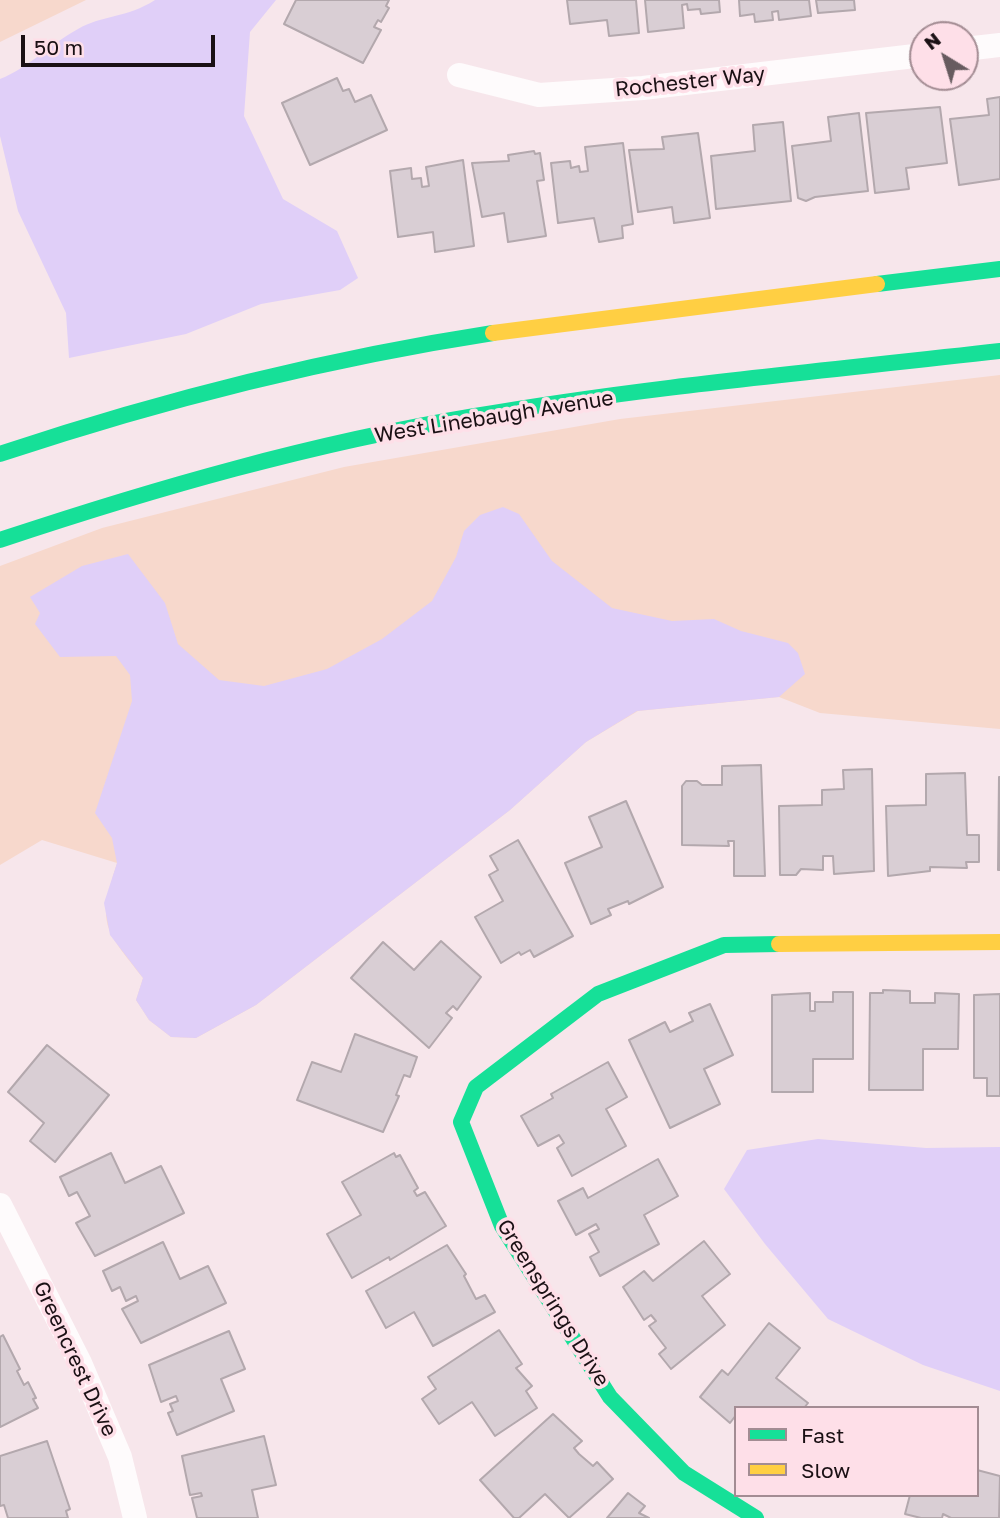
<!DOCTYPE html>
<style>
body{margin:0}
#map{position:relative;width:1000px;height:1518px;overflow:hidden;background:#f7e6eb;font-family:"Golos Text",sans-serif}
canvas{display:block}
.legend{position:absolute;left:734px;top:1406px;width:245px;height:91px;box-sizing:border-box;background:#fedfe8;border:2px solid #a38c93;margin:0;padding:9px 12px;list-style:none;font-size:21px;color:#1a1014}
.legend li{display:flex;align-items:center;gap:14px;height:35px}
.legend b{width:35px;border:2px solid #a38c93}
.north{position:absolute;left:909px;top:21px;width:70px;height:70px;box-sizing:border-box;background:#fedfe8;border:2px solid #a38c93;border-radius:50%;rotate:322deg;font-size:19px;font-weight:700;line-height:28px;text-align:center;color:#1a1014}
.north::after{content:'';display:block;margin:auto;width:24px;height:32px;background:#675b5f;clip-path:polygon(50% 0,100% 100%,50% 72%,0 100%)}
.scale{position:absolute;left:21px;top:35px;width:194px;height:32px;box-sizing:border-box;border:4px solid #1a1014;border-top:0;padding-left:9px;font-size:21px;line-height:24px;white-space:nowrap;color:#1a1014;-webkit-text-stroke:5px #fedfe8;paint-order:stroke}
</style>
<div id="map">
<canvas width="1000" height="1518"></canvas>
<ul class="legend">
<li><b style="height:9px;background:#16e098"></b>Fast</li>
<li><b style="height:9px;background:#ffcf43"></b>Slow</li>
</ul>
<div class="north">N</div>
<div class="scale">50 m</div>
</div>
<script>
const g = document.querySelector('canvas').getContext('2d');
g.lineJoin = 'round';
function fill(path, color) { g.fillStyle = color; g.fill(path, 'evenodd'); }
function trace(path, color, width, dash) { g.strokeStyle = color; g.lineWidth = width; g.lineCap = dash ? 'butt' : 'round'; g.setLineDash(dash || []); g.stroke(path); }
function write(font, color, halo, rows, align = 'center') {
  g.font = font + ' "Golos Text",sans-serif'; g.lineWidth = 7; g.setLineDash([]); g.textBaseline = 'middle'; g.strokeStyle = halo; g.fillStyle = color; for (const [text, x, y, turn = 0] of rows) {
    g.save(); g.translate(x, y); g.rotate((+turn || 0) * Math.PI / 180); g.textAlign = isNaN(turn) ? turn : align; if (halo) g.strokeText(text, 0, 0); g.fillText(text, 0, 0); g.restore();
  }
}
fill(new Path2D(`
 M0,0H86L0,42Z
 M1000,375V729L820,713L779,697L638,711L586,742L510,810L256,1005L196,1038L171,1037L149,1020L136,1000L143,978C104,928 97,926 117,863L42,840L0,865V566L102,528L344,467L620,419Z`), '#f7d8cc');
fill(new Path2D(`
 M155,0H276L250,32L244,116L283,199L337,231L358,278L340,290L261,304L186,334L69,358L66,313L18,211L0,136V79C30,67 50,44 78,29C102,15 127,18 155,0Z
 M503,507L519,514L552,561L612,608L672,621L714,619L741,631L788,643L798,653L805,674L779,697L637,711L586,742L510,810L256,1005L196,1038L171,1037L149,1020L136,1000L143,978L110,935L104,903L117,863L112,838L95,813L132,701L130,675L116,656L60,657L35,624L40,613L30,597L82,566L128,554L165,603L178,644L219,680L264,686L327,669L382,639L432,601L456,557L464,531L480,515Z
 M818,1139L926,1148L1000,1147V1391L923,1365L828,1319L765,1244L724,1189L747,1150Z`), '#e0cff8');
const building = new Path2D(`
 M296,0H389L386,6L389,8L381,22L378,20L374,27L381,30L363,63L284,24Z
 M567,0H636L639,33L609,36L607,20L570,24Z
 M645,0H719L720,12L701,14L700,9L688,10L687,4L682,5L684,28L648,32Z
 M739,0H809L811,16L779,20L778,11L772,12L773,20L755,22L754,14L740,16Z
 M816,0H854L855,10L818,13Z
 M337,78L343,91L349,89L355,102L371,95L387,130L310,165L282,103Z
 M1000,97V179L959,185L950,119L989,115L987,99Z
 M940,107L947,163L906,168L909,189L875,193L866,113Z
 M859,113L868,191L815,197L806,201L798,198L792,146L831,141L828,117Z
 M783,122L791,201L716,209L711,156L755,151L753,125Z
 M698,133L710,218L674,223L672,207L638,212L629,150L664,149L662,137Z
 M623,143L633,224L622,226L623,238L599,242L594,218L558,223L551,163L570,161L571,168L579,166L580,172L588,171L585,147Z
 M534,151L535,154L540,153L544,180L537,181L546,236L508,242L504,213L482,217L472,163L509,161L508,155Z
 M463,160L474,246L435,252L433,232L398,237L390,171L411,168L412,179L421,178L422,187L429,186L426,167Z
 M761,765L765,876H734V841H728L729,846L682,845V786L686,781H697L702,785H722V766Z
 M872,769L874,871L834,874L833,856H823V870L801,869L796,875H780L779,806L822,805V790L844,789L843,770Z
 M965,773L967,835H979V862H966L967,868L930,867V871L888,876L886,806L926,805V774Z
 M999,777H1000V870H998Z
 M626,801L663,887L629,904L628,901L608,909L611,915L591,924L565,863L602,847L589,817Z
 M518,840L573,936L534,957L530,950L521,955L519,952L501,963L475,917L503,901L489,875L498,870L490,856Z
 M441,941L481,977L457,1010L453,1006L446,1013L452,1018L429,1048L351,978L383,942L414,970Z
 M883,990L910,991V1003H935V993L959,994L958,1049H923V1090H869L870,993H883Z
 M833,992H853V1059H813V1092H772V995L810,993V1011H815V1002H833Z
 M1000,994V1096H987V1078H974V995Z
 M710,1004L733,1055L704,1069L720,1104L670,1128L629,1040L665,1022L670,1032L693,1021L689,1013Z
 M355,1034L417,1057L410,1077L404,1075L396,1095L399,1096L383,1132L297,1100L312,1062L341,1072Z
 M47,1045L109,1095L55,1162L30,1141L44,1123L8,1092Z
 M608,1062L627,1097L606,1109L626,1146L572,1176L557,1148L564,1143L559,1135L538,1146L521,1116L553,1098L551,1094Z
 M111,1153L125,1183L161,1166L184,1213L95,1256L76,1223L90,1216L77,1192L69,1196L60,1177Z
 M394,1153L396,1157L400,1155L418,1188L414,1191L417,1196L425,1192L446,1226L390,1260L389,1257L352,1278L327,1234L361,1215L342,1182Z
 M658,1159L678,1196L644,1215L659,1244L600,1276L590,1257L599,1252L589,1234L599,1229L596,1224L576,1235L558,1201L583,1188L588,1198Z
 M704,1241L730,1274L702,1296L725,1325L671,1369L659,1354L666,1348L649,1326L656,1321L651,1315L644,1320L623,1287L644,1271L653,1281Z
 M163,1242L180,1279L208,1266L226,1303L141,1343L122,1309L138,1301L136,1296L126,1301L120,1287L112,1291L103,1271Z
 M447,1245L466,1274L464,1276L476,1299L485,1295L495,1312L433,1346L414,1312L386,1328L366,1291Z
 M769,1323L800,1348L776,1378L808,1403L804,1408H736V1415L730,1423L700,1397L722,1370L728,1375Z
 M499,1330L522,1364L516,1368L532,1386L526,1391L537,1408L495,1436L472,1402L439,1424L422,1399L436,1389L428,1377Z
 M229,1331L245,1369L221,1379L234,1411L177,1435L168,1413L173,1411L170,1404L178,1401L176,1396L161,1402L149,1365Z
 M3,1335L20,1369L17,1371L24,1385L28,1382L36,1398L33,1399L38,1408L0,1427V1337Z
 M553,1414L582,1441L574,1448L579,1454L593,1466L597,1462L613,1479L569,1518L545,1494L519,1518H514L480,1480Z
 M264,1436L276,1485L252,1490L258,1518H197L192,1498L202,1496L201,1493L190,1495L182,1456Z
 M47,1441L70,1509L66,1511L68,1518H8L4,1505L0,1506V1456Z
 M977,1470L1000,1476L999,1518H951L943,1514L942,1518H921L905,1514L910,1495H977Z
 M628,1493L645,1506L639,1513L649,1518H607Z`);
fill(building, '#d9ced4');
trace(building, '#b3a8ad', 2);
trace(new Path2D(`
 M965,49L1000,45
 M459,75L539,95L643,88L923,55
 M0,1205L80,1363L120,1457L135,1518`), '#fefbfc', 24);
trace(new Path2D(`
 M877,284L1000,269
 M0,454C162,400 324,359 493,333
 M0,540C156,488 313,443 475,416C649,386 825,371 1000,351
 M756,1518L684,1473L610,1397L502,1226L461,1122L476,1087L598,994L724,945L779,944`), '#16e098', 16);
trace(new Path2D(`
 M493,333L877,284
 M779,944L1000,942`), '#ffcf43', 16);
write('21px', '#1a1014', '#fedfe8', [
 ["Rochester Way",690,82,-6],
 ["West Linebaugh Avenue",494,417,-9],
 ["Greensprings Drive",553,1303,58],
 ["Greencrest Drive",75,1359,65]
]);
</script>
